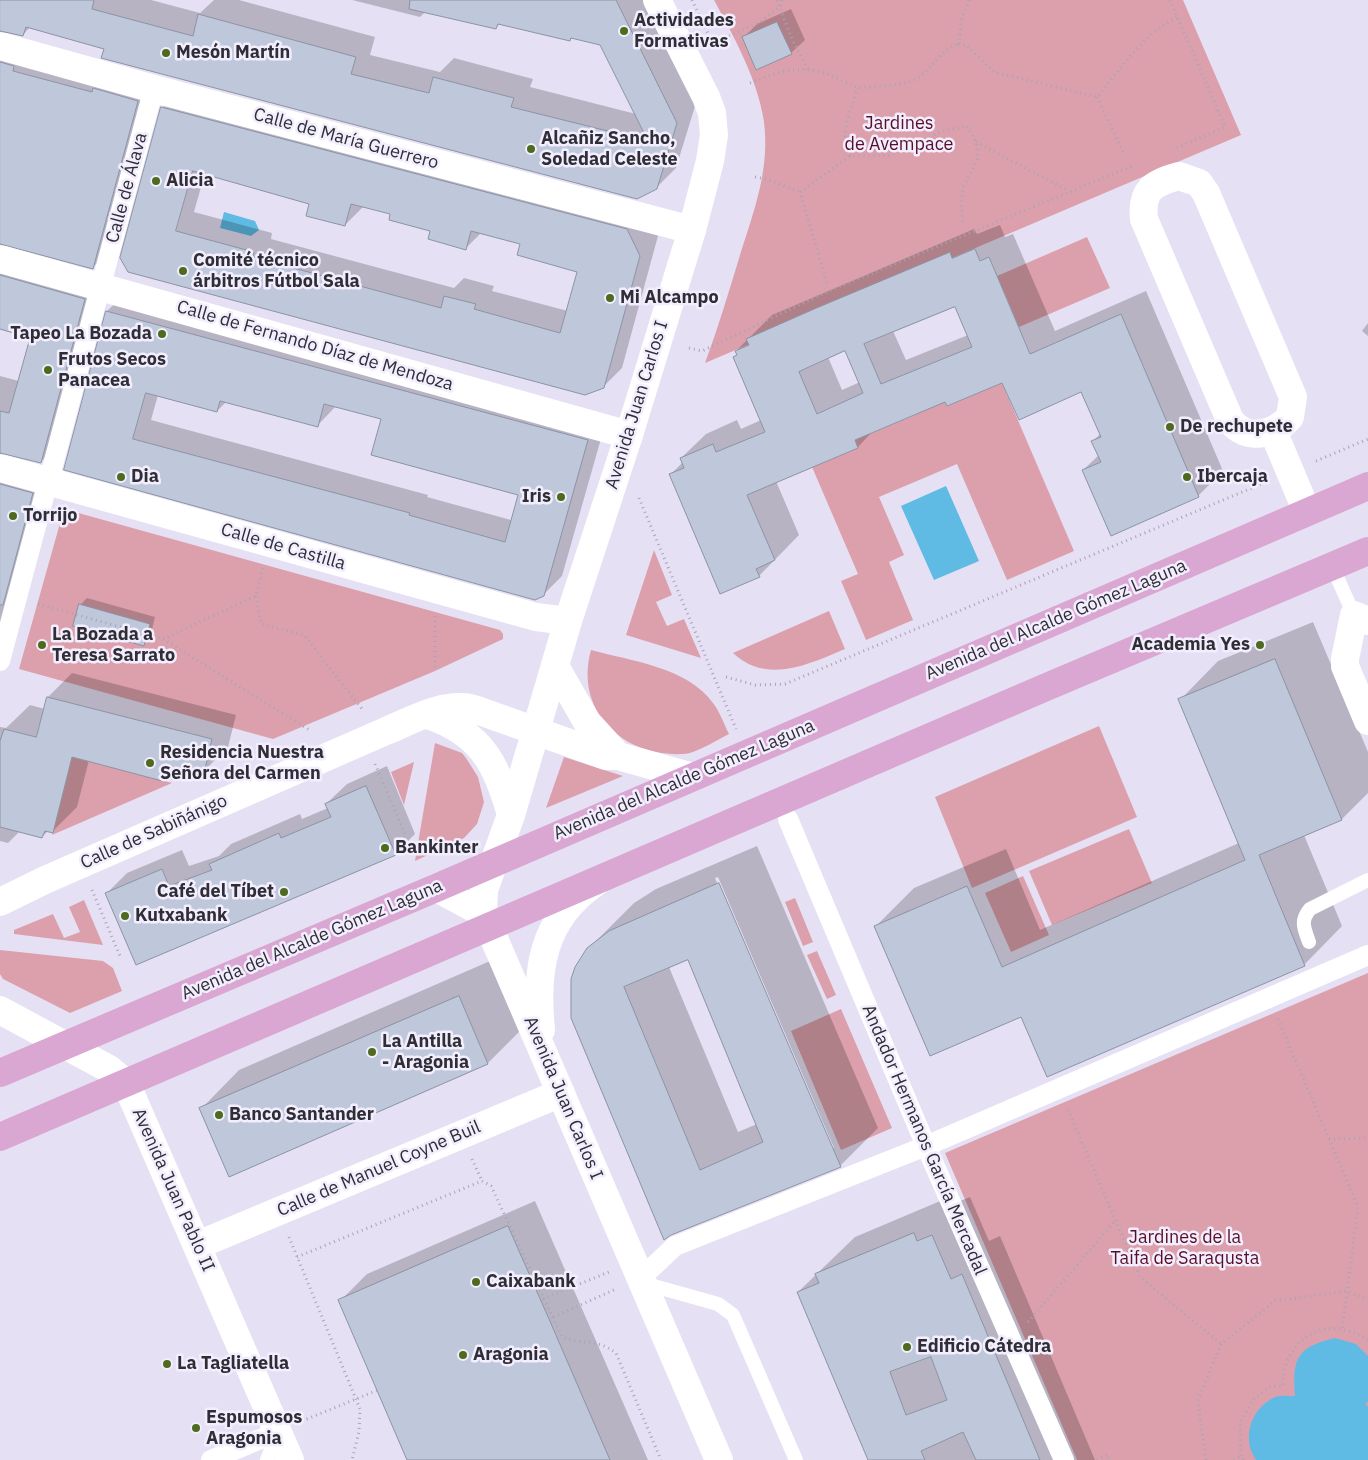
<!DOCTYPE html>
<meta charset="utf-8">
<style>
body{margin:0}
canvas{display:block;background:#e5e0f4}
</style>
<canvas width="1368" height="1460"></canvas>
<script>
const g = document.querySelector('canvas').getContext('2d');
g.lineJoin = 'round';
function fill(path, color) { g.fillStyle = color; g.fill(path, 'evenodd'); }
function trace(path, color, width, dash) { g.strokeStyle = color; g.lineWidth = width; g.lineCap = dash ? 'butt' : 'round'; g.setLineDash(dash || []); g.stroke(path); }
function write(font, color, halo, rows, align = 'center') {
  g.font = font + ' "IBM Plex Sans",sans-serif'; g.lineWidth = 5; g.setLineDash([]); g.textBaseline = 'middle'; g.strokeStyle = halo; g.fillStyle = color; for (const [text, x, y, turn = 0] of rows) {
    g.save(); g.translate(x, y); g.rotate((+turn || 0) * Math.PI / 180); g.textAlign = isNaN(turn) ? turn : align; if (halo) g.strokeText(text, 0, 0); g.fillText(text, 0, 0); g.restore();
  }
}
fill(new Path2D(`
 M714,0H1183L1241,135L705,363C718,328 729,291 740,255C754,211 770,169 764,122C758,80 734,37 714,0Z
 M1087,237L1110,288L1019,327L997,276Z
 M1002,383L1074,551L1007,580L957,464L879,497L904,555L889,562L913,620L866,640L841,581L858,574L812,467L858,448L855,440L915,415L943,398L947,406Z
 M64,509L500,630L503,634V639L435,671L273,739L19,669Z
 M654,550L672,595L656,602L667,626L684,619L701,658L626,635Z
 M829,611L845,649C809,664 767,685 733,653Z
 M591,650C631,661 687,667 713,703C720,712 724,724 729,734C717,740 695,754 683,754C623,757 574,711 591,650Z
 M1099,726L1137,817L972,888L935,797Z
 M435,743L462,753L466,758L478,777L484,802L477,824L464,838L415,861Z
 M72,757L172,783L52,835Z
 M564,757L623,776L546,808Z
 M414,762L404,805L391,772Z
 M1129,829L1152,883L1052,925L1029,871Z
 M1023,876L1049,935L1011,952L985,893Z
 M795,898L813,942L803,946L785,902Z
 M84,900L103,945L14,934V930L53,914L64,938L80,932L69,907Z
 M0,950L103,961L113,968L122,991L70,1013L3,979L0,974Z
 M817,951L836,995L827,999L807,955Z
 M1368,973V1460H1077L945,1153Z
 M841,1009L892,1128L841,1150L791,1031Z`), '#dca0ac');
fill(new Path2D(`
 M224,212L255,221L259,230L251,236L220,228Z
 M946,486L979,561L934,580L901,506Z
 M1335,1338L1356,1344L1368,1356V1401L1365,1405L1368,1406V1460H1256C1241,1438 1251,1408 1275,1397C1281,1395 1289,1396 1295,1396C1292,1358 1297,1347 1335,1338Z`), '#60bbe4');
fill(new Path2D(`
 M0,0H151L200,13L214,0H239L375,37L370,55L440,72L454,58L533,79L530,87L636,114L601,44L573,37L570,40L500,23L496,28L425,12L420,17L352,0H645L696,103L676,168L656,188L105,49L30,27L23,35L5,32L8,37L157,81L112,248L93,267L4,243L8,250L104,279L60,442L41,462L5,453L9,460L52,474L0,640V376L19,381L31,337L0,328Z
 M791,9L805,40L791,53L744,37L757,24Z
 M181,89L645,211L658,236L622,368L603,387L128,271L162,108ZM205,173L310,203L345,225L364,206L392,213L432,230L466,248L482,232L522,243L579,271L568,311L492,291L494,286L464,278L454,288L271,239L272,233L194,212Z
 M1000,225L1005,237L1013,234L1055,331L1146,291L1223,471L1198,496L1083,470L1099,455L1093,441L1101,433L1082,390L1003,381L946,401L873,431L858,447L776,481L799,535L759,576L670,475L683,462L681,458L706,434L737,420L741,429L761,420L734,357L738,354L736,351L772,315L974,229L977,234ZM956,305L968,335L906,360L893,331ZM845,349L860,382L842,390L828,357Z
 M126,293L606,421L562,576L543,595L66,469L107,311ZM158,395L217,411L226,402L317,426L336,406L382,418L520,494L511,520L427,497L428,495L151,420Z
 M1368,323V336L1362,331Z
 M87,598L155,617L150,638L143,644L80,605Z
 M1313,622L1368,752V793L1342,819L1304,835L1342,926L1304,965L1021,1016L876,926L914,888L1006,849L1040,930L1239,843L1180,700L1218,661Z
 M72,673L236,715L228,747L203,772L191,768L177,779L168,777L165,780L89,760L77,807L52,832L48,831L42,837L20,831L8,843L0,841V727L6,728L30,705L45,709L48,697Z
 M387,766L415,834L395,854L136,963L107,893L127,873L182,850L189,866L219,856L231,844L300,814L302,819L328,808L326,804L347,784Z
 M757,846L878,1128L840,1166L670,1234L664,1238L571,1010V991L576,968L595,942L634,903L656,889ZM718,877L834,1148H831L715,878ZM689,958L757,1124L738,1132L669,967Z
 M497,958L526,1025L488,1063L230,1175L201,1109L239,1070Z
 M952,1196L955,1203L970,1197L989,1241L1000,1236L1095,1460H869L798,1292L855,1237Z
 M535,1201L648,1460H408L340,1301L367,1274Z`), '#0003');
const building = new Path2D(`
 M0,0H94L92,9L193,36L198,14L356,57L351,74L429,93L433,77L514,98L511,107L648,141L600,45L571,38L570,41L498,24L496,29L409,9L410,0H616L677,123L657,189L637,199L101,58L104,49L26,27L23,36L0,31Z
 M777,22L792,54L756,70L742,37Z
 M0,62L14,66L13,71L92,92L93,88L138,101L93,269L0,244Z
 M161,107L627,229L640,256L604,388L585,395L128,272L120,258ZM193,171L309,204L306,216L345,226L351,204L390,214L389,220L430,231L428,239L466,250L471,231L520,244L517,255L577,272L560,333L474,309L476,304L444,296L441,308L253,257L254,252L176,231Z
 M975,249L980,261L989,257L1030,354L1121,314L1199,497L1111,536L1082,470L1101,462L1091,441L1101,437L1081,392L1019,420L1002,383L947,406L945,402L855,440L858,448L747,495L775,560L756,569L760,577L720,594L669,474L684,468L680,458L713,444L716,452L765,432L733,357L737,355L735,351L749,345L746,339L814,309L950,252L952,258ZM955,307L972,347L881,384L864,344ZM845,351L863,393L817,414L799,372Z
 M0,275L85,299L41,463L0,453V411L9,413L30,338L0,329Z
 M106,311L588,440L544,596L535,600L64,470ZM146,393L217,412L220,401L318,427L324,404L381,419L371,455L518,495L505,542L409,515L410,513L133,439Z
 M0,484L33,493L3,605H0Z
 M79,604L150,624L144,646L73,626Z
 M1275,659L1342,820L1259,855L1305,966L1047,1077L1021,1017L930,1056L874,926L967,886L1002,967L1245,860L1178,699Z
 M47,697L212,739L204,773L188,769L185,776L179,774L177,781L167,778L166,782L72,757L53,833L45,831L42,838L0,827V741L4,729L36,737Z
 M366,786L396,855L136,965L105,893L162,869L169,886L212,870L209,864L279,833L281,838L331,817L325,804Z
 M719,883L841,1167L671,1235L664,1240L571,1018V979L575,967L587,948L609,931ZM688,960L763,1142L700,1170L624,987Z
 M459,996L488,1064L229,1177L199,1108Z
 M508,1226L549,1319L610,1460H407L338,1300Z
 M914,1233L917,1241L932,1235L951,1279L962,1274L1040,1460H976L963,1432L921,1451L925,1460H868L797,1292L819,1283L815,1274ZM931,1357L947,1400L906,1415L890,1372Z`);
fill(building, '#bec8da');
trace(building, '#8b93a4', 1);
trace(new Path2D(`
 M692,0L712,42
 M777,0L792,39L808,69
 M969,0L961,22L959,44L966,45L994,72L1097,97C1120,69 1144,34 1177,17
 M1170,0L1225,127L1176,148
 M729,36L760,22L781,5L782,0
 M750,83C768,76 790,67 809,70C825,72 842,80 856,87C860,89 902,84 909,82C930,76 939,48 959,44
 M1097,97L1125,156
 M976,142L1069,191
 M850,156C837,136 853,107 857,88
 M755,177L766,179L800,192
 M827,283L800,192L850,156L889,155L915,146L939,132L967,126L976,142L978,158L964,186L961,199L963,225
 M689,348L702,351L829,291L1135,165
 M1316,461L1368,439
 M639,498L736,729
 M256,596L261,624L304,635L362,709
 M38,604L163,639L256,596L263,568
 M435,616V671
 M163,639L311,731
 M726,677L755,685L785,684L1266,482
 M375,764L405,834
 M92,890L120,956
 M1278,1019L1358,1207L1342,1329
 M1068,1110L1140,1277L1221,1344
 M1329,1139L1368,1138
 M472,1159L482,1181
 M482,1181L491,1186L562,1337C582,1346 595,1337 616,1353L661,1460
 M289,1237L360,1409L359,1432L352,1460
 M297,1257L482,1181
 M543,1299L609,1272
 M549,1319L616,1289
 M1028,1322L1116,1220
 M302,1421L378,1390
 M1097,1460L1108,1455L1110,1460
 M1206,1460L1198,1401L1221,1344L1275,1301L1346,1291L1368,1300
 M1234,1460L1241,1457
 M1243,1460L1241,1457L1240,1423L1253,1400L1269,1387L1283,1386C1281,1351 1312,1319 1348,1331C1356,1334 1363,1335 1368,1341`), '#a8a4b4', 3, [1, 4]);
trace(new Path2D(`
 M1332,566L1354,615
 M1309,942C1304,928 1300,921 1310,909L1368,880
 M643,1283L718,1304L733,1315L796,1460
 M267,1460L277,1433`), '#fff', 14);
trace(new Path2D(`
 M102,281L152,95
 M50,476L99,292
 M0,661L46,489
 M788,819L926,1146L1064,1460
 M641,1278L675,1246L926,1146L1368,955
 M211,1460L277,1432`), '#fff', 20);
trace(new Path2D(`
 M0,46L154,89L692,230
 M1179,176L1199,183L1206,193L1293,397L1290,417C1274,435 1246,442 1230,420L1144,219C1141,190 1153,183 1179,176Z
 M0,259L629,435
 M1273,431L1307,512
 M0,468L536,617L568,621
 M1368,621L1354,615L1345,659V666L1368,721`), '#fff', 28);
trace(new Path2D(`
 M657,0L706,97L712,113L714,135L710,161L692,230L629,435L568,621L511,815L484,890L483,913L719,1460
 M555,666L587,722L618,756
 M428,715C481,733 497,764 511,815
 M436,888L483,913
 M0,902L45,880L386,731C413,720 444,701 474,709L606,756H618L693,777
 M0,1010L109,1069L126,1083L290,1460
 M541,1030C535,971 542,919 595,883
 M198,1245L561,1093`), '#fff', 28);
trace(new Path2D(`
 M0,1073L436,888L1368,486
 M0,1137L1044,688L1368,551`), '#d9a7d2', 28);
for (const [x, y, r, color] of [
 [624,31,5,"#4d6a1e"],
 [166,53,5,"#4d6a1e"],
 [531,149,5,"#4d6a1e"],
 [156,181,5,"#4d6a1e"],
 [183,271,5,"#4d6a1e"],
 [610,298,5,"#4d6a1e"],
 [162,334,5,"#4d6a1e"],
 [48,370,5,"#4d6a1e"],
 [1170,427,5,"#4d6a1e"],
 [121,477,5,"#4d6a1e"],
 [1187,477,5,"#4d6a1e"],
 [561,497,5,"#4d6a1e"],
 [13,516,5,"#4d6a1e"],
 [42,645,5,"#4d6a1e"],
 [1260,645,5,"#4d6a1e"],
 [150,763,5,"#4d6a1e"],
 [385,848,5,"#4d6a1e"],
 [284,892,5,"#4d6a1e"],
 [125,916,5,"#4d6a1e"],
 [372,1052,5,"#4d6a1e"],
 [219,1115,5,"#4d6a1e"],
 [476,1282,5,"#4d6a1e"],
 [907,1347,5,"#4d6a1e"],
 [463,1355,5,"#4d6a1e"],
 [167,1364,5,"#4d6a1e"],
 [196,1428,5,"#4d6a1e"]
]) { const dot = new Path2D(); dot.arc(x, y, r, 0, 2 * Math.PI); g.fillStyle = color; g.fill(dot); trace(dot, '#f2eefe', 2); }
write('bold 18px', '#2f2d35', '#f2eefe', [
 ["Actividades",634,21],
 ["Formativas",634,42],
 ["Mesón Martín",176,53],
 ["Alcañiz Sancho,",541,139],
 ["Soledad Celeste",541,160],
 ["Alicia",166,181],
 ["Comité técnico",193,261],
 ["árbitros Fútbol Sala",193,282],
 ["Mi Alcampo",620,298],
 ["Tapeo La Bozada",152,334,"right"],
 ["Frutos Secos",58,360],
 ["Panacea",58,381],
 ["De rechupete",1180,427],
 ["Dia",131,477],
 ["Ibercaja",1197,477],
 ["Iris",551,497,"right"],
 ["Torrijo",23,516],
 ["La Bozada a",52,635],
 ["Teresa Sarrato",52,656],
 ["Academia Yes",1250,645,"right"],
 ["Residencia Nuestra",160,753],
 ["Señora del Carmen",160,774],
 ["Bankinter",395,848],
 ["Café del Tíbet",274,892,"right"],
 ["Kutxabank",135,916],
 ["La Antilla",382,1042],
 ["- Aragonia",382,1063],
 ["Banco Santander",229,1115],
 ["Caixabank",486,1282],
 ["Edificio Cátedra",917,1347],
 ["Aragonia",473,1355],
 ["La Tagliatella",177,1364],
 ["Espumosos",206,1418],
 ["Aragonia",206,1439]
], 'left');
write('18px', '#590e28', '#f2eefe', [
 ["Jardines",899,124],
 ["de Avempace",899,145],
 ["Jardines de la",1185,1238],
 ["Taifa de Saraqusta",1185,1259]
]);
write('18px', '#2f2d35', '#f2eefe', [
 ["Calle de María Guerrero",346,139,15],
 ["Calle de Álava",127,188,-75],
 ["Calle de Fernando Díaz de Mendoza",315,346,16],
 ["Avenida Juan Carlos I",637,405,-73],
 ["Calle de Castilla",283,547,16],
 ["Avenida del Alcalde Gómez Laguna",1056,620,-23],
 ["Avenida del Alcalde Gómez Laguna",684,780,-23],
 ["Calle de Sabiñánigo",154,832,-24],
 ["Avenida del Alcalde Gómez Laguna",312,940,-23],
 ["Avenida Juan Carlos I",563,1098,67],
 ["Andador Hermanos García Mercadal",924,1140,67],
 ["Calle de Manuel Coyne Buil",379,1169,-23],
 ["Avenida Juan Pablo II",173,1190,66]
]);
</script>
